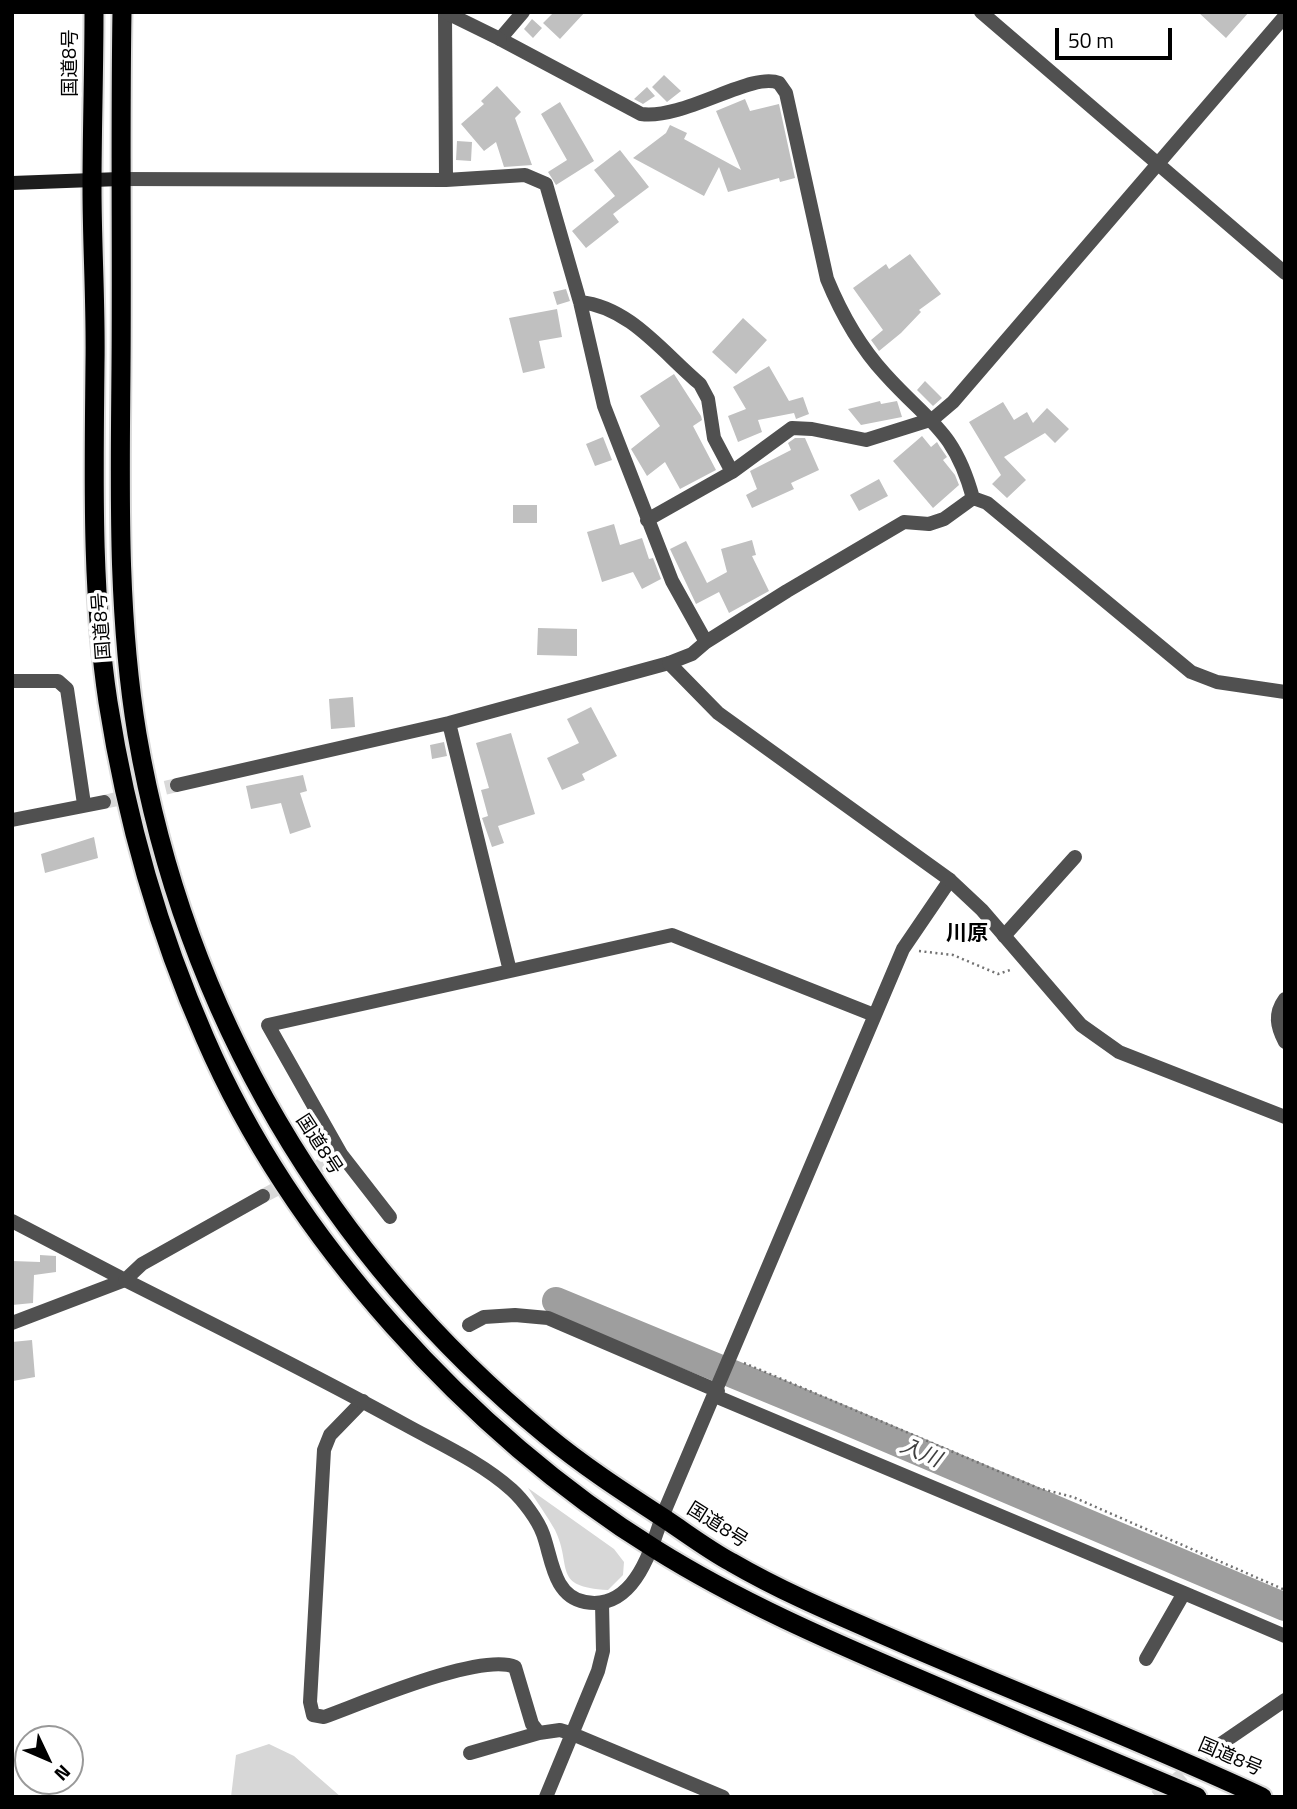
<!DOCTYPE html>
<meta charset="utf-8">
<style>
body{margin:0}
#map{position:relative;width:1297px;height:1809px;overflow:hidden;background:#fff;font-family:"Titillium Web",sans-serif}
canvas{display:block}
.frame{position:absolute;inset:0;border:14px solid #000;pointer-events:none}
.north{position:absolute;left:14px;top:1725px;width:70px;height:70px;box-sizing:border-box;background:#fff;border:2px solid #999;border-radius:50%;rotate:134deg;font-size:19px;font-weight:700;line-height:28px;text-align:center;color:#000}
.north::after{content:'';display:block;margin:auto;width:24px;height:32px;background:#000;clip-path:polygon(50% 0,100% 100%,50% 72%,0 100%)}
.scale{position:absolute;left:1055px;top:28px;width:117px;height:32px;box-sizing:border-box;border:4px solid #000;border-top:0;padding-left:9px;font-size:21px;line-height:24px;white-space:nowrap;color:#000;-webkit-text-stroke:5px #fff;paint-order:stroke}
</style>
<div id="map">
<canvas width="1297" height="1809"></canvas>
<div class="frame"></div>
<div class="north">N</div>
<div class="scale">50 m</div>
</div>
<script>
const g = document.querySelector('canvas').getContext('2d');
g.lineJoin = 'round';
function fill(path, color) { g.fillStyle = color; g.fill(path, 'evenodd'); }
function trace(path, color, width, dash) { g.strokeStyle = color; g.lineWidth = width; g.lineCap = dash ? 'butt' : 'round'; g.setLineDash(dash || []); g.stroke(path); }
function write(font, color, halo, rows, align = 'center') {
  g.font = font + ' "Titillium Web","Noto Sans JP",sans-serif'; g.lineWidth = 7; g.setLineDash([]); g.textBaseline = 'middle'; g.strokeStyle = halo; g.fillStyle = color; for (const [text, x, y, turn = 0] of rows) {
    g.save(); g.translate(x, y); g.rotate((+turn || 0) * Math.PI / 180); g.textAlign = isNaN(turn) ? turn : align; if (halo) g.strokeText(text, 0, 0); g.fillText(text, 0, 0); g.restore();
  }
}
fill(new Path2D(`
 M528,1488L614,1549L624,1562L623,1575L608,1590C551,1587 573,1567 555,1530C547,1516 537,1502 528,1488Z
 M269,1744L294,1756L341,1797H231L236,1755Z`), '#d7d7d7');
trace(new Path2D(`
 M556,1301L842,1419L1285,1607`), '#9e9e9e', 28);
fill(new Path2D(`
 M554,12H585L560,39L543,23Z
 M1198,12H1249L1226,38Z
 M532,19L542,28L533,38L524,29Z
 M664,75L681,91L667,102L652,87Z
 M497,86L521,112L515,118L532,165L504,167L496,142L484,151L461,124L484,104L481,101Z
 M647,87L655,96L643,104L634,99Z
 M745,99L750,111L779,104L795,178L780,182L779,178L728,192L719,167L704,196L633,158L666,133L670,125L687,133L684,139L741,170L716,111Z
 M560,102L594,161L556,185L548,172L567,160L541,114Z
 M457,141L472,142L471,161L456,160Z
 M620,150L649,187L613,214L619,222L586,248L572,231L615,196L594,170Z
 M910,254L941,294L919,310L921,312L901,333L879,351L871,340L883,330L853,288L886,264L889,269Z
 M566,289L570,301L557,305L553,292Z
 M557,309L562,337L539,341L545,368L523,373L509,318Z
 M743,318L767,340L736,374L712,352Z
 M769,366L789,401L803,397L809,414L796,419L794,413L758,420L762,432L738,442L728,416L746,409L733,387Z
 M674,374L701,416L702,420L693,426L716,470L680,489L665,462L647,476L631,449L660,426L640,396Z
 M925,381L942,398L933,406L917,390Z
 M880,401L881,404L897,401L902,417L861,425L848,409Z
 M1003,402L1014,420L1027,412L1033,423L1047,408L1069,429L1055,443L1045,433L1004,457L1026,480L1007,498L992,484L1001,475L969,422Z
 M922,436L931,447L937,442L940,447L947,457L943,460L955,475L959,485L933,508L893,461Z
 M603,437L612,460L595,466L586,444Z
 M795,438H805L819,470L791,483L794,489L752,508L746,495L757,489L750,471L791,450L788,443Z
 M879,479L888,496L859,511L850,495Z
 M513,505H537V523H513Z
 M614,524L620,545L642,538L649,559L653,558L661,579L642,589L633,572L602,582L587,532Z
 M752,540L756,555L752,556L769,591L729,613L719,592L696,604L670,549L686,541L707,583L727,572L721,549Z
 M538,628L577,629V656L537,655Z
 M353,697L355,727L331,729L329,699Z
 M591,707L617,756L582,774L585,780L562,790L547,758L579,743L567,719Z
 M511,733L535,814L498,826L504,843L492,847L482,818L488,816L481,790L489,788L476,743Z
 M444,742L447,756L432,759L430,745Z
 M303,775L307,791L300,793L311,827L290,834L281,803L251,809L246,786Z
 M94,837L98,858L45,873L41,854Z
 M40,1255L56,1256V1272L34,1275L33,1303L12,1305V1261L40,1262Z
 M32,1340L35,1377L13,1381L12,1342Z`), '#c0c0c0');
trace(new Path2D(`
 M104,802L177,785
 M263,1196L331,1160
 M1156,1797L1212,1750`), '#d9d9d9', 14, [14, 7]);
const trunk = new Path2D(`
 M94,12C94,71 92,129 92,188C92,246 96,305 95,363C94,476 91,589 108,702C126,817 158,931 205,1038C292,1239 470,1434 655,1549C738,1601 828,1640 917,1678C1010,1718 1104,1758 1197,1797
 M122,12C120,131 122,249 121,368C120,490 117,613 137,734C185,1013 328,1255 546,1435C582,1465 622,1491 662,1517C685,1532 707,1549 731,1562C786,1594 845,1618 902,1643C1022,1695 1144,1742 1262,1797`);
trace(trunk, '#dbdbdb', 23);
trace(new Path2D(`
 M919,951L953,955L998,974L1013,969
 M744,1363L1038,1488L1073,1497L1285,1590`), '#727272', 2.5, [2, 3.5]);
trace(new Path2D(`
 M445,12L446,180
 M523,12L500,39L641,114C684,120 752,71 779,83L786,93L827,279C841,313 861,348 885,374C929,423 954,429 973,498
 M981,12L1285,273
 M120,179L446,180L525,175L546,184L580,302L604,406L672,581L706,642
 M580,302C630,307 663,353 700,384L708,399L714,438L732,472
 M973,498L987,503L1191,672L1217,682L1285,692
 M647,520L732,472L792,428L812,429L866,440L933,419L953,402L1285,16
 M12,681H58L67,689L84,804
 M449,723L510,971
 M177,785L449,723L669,663L692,654L706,642L787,591L904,522L929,524L944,519L973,498
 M12,820L104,802
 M1004,936L1075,857
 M1285,999C1274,1014 1277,1027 1285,1042
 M341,1154L390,1217
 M331,1160L341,1154L268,1025L672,935L874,1015
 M12,1221L125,1280
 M12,1323L125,1280L142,1264L263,1196
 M469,1325L484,1317L515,1315L548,1318L718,1391
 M715,1396L1184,1593
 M363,1401L330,1435L324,1450L310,1702L313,1715L324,1717C363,1703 481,1652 515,1667L532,1724L539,1733L560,1730L570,1733L723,1797
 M662,1517L903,949L950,880
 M1146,1659L1184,1593L1285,1636
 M1212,1750L1285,1700
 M470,1753L539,1733
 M546,1797L598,1671L603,1651L602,1603`), '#505050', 14);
trace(new Path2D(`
 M445,12L500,39
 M669,663L718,713L950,880L982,910L1081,1025L1119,1052L1285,1117
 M125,1280C218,1327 312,1373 404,1424C440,1444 481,1462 512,1490C523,1500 538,1520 543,1534C552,1558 553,1596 585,1602C633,1611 650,1553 662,1517`), '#505050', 14);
trace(new Path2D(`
 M12,183L120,179`), '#1d1d1d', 14);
trace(trunk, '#000', 19);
write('19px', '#000', '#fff', [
 ["国道8号",71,63,-90],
 ["国道8号",103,626,-94],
 ["国道8号",318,1145,57],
 ["国道8号",717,1526,32],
 ["国道8号",1230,1758,23]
]);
write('bold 21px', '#000', '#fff', [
 ["川原",967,935]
]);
write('italic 21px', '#3f3f3f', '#fff', [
 ["入川",920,1454,23]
]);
</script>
